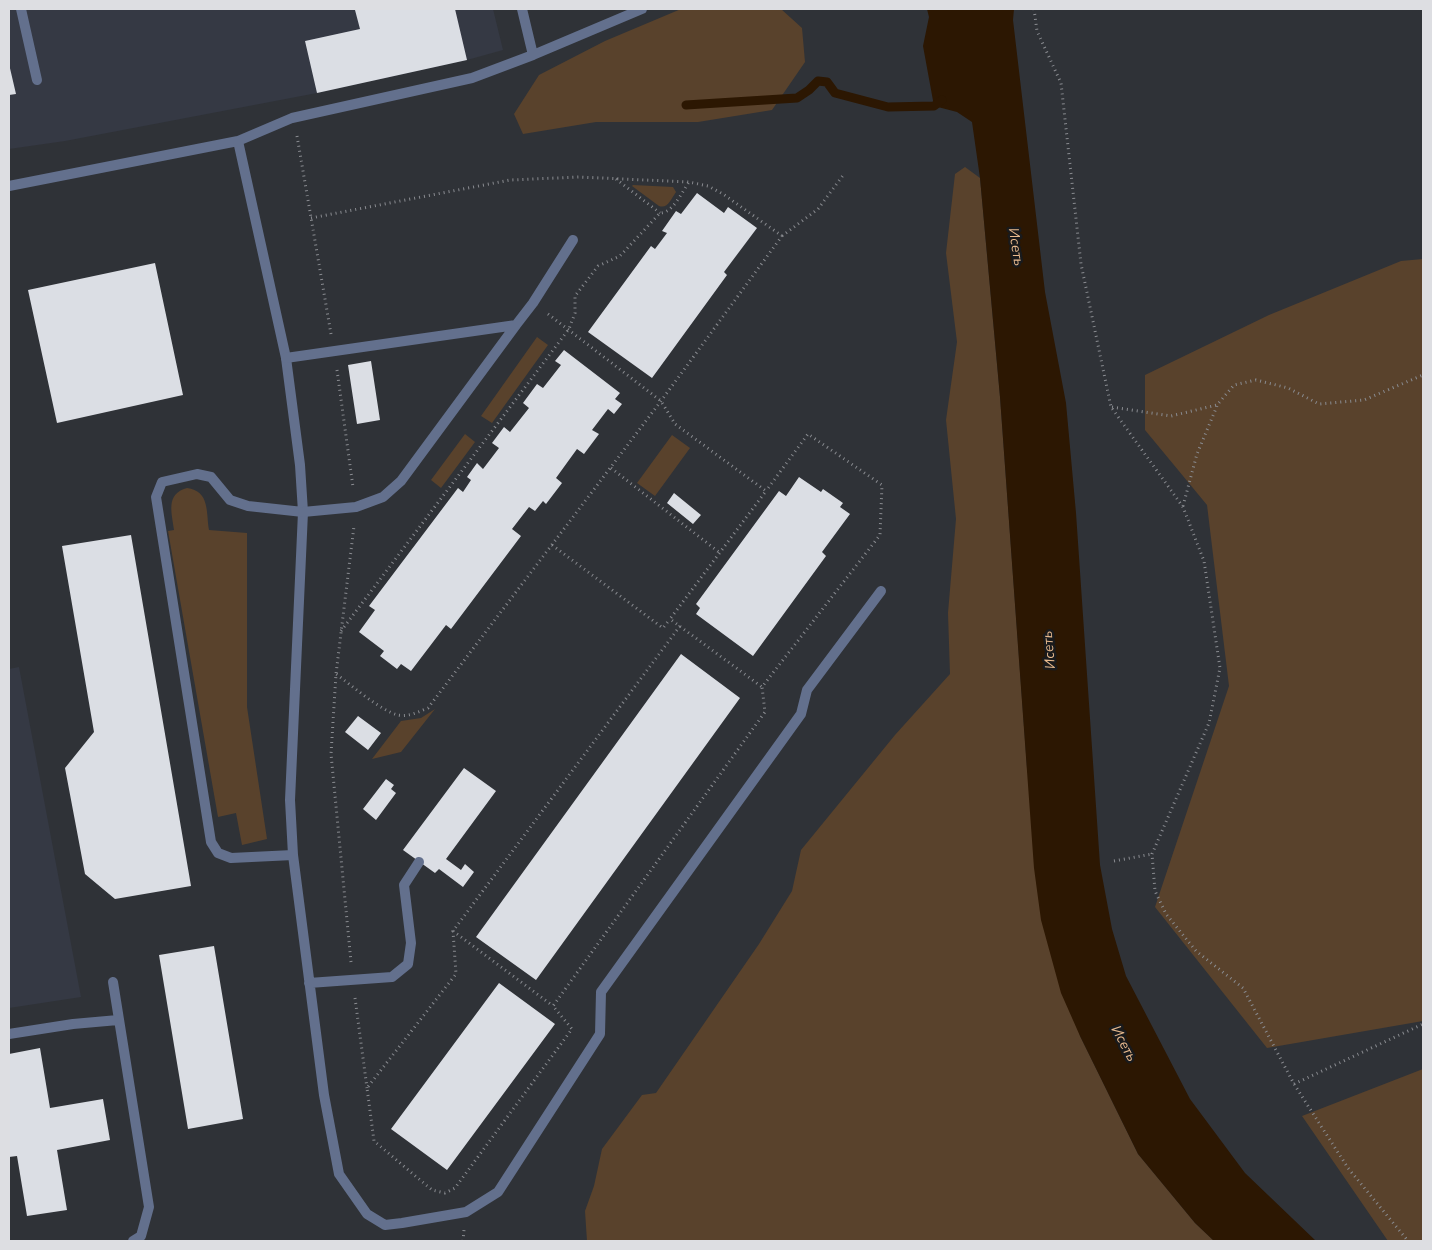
<!DOCTYPE html>
<meta charset="utf-8">
<style>
body{margin:0}
#map{position:relative;width:1432px;height:1250px;overflow:hidden;background:#2f3237;font-family:"Nunito Sans",sans-serif}
canvas{display:block}
.frame{position:absolute;inset:0;border:10px solid #dddee2;pointer-events:none}
</style>
<div id="map">
<canvas width="1432" height="1250"></canvas>
<div class="frame"></div>
</div>
<script>
const g = document.querySelector('canvas').getContext('2d');
g.lineJoin = 'round';
function fill(path, color) { g.fillStyle = color; g.fill(path, 'evenodd'); }
function trace(path, color, width, dash) { g.strokeStyle = color; g.lineWidth = width; g.lineCap = dash ? 'butt' : 'round'; g.setLineDash(dash || []); g.stroke(path); }
function write(font, color, halo, rows, align = 'center') {
  g.font = font + ' "Nunito Sans",sans-serif'; g.lineWidth = 5; g.setLineDash([]); g.textBaseline = 'middle'; g.strokeStyle = halo; g.fillStyle = color; for (const [text, x, y, turn = 0] of rows) {
    g.save(); g.translate(x, y); g.rotate((+turn || 0) * Math.PI / 180); g.textAlign = isNaN(turn) ? turn : align; if (halo) g.strokeText(text, 0, 0); g.fillText(text, 0, 0); g.restore();
  }
}
fill(new Path2D(`
 M9,9H493L503,50L467,60L317,93L65,141L9,149Z
 M19,667L81,997L9,1008V669Z`), '#353944');
fill(new Path2D(`
 M681,9H781L802,28L805,62L772,110L698,122H596L523,134L514,114L539,75L605,41Z
 M965,167L980,178L1000,397L1027,768L1080,1036L1138,1154L1195,1223L1214,1241H587L585,1211L594,1186L602,1149L642,1095L656,1093L759,944L792,891L801,850L895,735L950,674L948,613L956,519L946,420L957,342L946,253L955,174Z
 M633,185L673,187L676,192C671,199 668,209 659,206L632,186Z
 M1423,259V1021L1267,1048L1155,907L1229,686L1207,505L1145,430V375L1269,315L1401,261Z
 M537,337L548,345L492,423L481,416Z
 M465,434L475,442L441,488L431,480Z
 M672,435L690,448L655,496L637,483Z
 M187,488C210,491 206,512 209,530L247,533V707L267,839L242,845L236,813L218,817L168,531L174,530C172,513 165,494 187,488Z
 M435,709L401,752L372,759L401,721L421,718Z
 M1423,1069V1241H1388L1302,1116Z`), '#59422c');
fill(new Path2D(`
 M927,9H1014L1013,20L1045,292L1066,403L1076,513L1100,865L1112,929L1126,976L1190,1099L1245,1173L1316,1241H1214L1195,1223L1138,1154L1080,1036L1061,993L1041,920L1034,868L1000,397L980,178L972,122L957,112L934,106L923,46L929,17Z`), '#2c1702');
trace(new Path2D(`
 M686,105L797,98L809,90L818,81L827,82L835,93L888,107L934,106L942,100`), '#2c1702', 9);
fill(new Path2D(`
 M359,9H455L467,60L317,93L305,41L360,29L355,10Z
 M9,64L16,94L9,95Z
 M697,193L724,213L728,207L757,228L724,272L727,275L652,378L588,332L651,246L655,249L667,233L662,231L676,211L681,214Z
 M155,263L183,395L57,423L28,290Z
 M564,350L620,393L615,399L622,404L614,414L608,409L592,430L599,434L584,454L577,449L569,460L556,478L562,483L546,504L543,501L535,511L529,507L512,529L521,536L451,629L446,625L411,671L401,664L397,669L380,656L384,651L359,632L375,610L369,606L458,488L463,492L471,480L467,477L477,463L483,469L499,448L492,443L504,427L510,432L529,408L523,403L537,384L543,388L561,365L555,361Z
 M371,361L380,420L357,424L348,365Z
 M799,477L821,492L823,489L843,503L840,507L850,514L822,552L826,556L753,656L696,614L700,608L696,604L779,491L786,496Z
 M674,493L701,515L693,524L667,503Z
 M131,535L191,886L115,899L85,874L65,768L94,732L62,546Z
 M681,654L740,698L536,980L476,937Z
 M358,716L381,733L368,750L345,732Z
 M464,768L496,791L446,859L461,870L465,864L474,872L463,887L439,869L435,873L403,850Z
 M386,779L394,785L391,789L396,793L376,820L363,809Z
 M214,946L243,1119L188,1129L159,955Z
 M499,983L555,1024L447,1170L391,1129Z
 M40,1048L50,1108L103,1099L110,1140L57,1150L67,1210L27,1216L17,1156L9,1157V1054Z`), '#dbdee4');
trace(new Path2D(`
 M1034,9L1037,31L1061,83L1081,264L1111,407L1183,507L1204,561L1220,668L1209,723L1152,854L1155,891L1166,914L1196,951L1243,988L1294,1084L1348,1168L1408,1241
 M297,136L331,334
 M616,179L660,213
 M311,218L510,180L579,177L689,182L708,186L723,194L782,236L661,401L428,708C418,712 409,717 398,715C381,711 351,685 336,674
 M782,236L818,209L844,174
 M548,314L661,401L675,424L766,491L670,619L762,687
 M337,370L353,487
 M1112,407L1171,416L1217,405L1234,385L1256,380L1288,388L1319,404L1364,400L1423,375
 M611,468L720,553
 M1183,506L1197,454L1217,406
 M552,545L663,628L670,619
 M680,626L453,931L456,974L367,1088L374,1141L432,1190L445,1193L455,1188L572,1029L553,1006L765,712L762,687L880,535L882,485L808,434L766,491
 M341,631L569,329L575,313V296L598,266L620,256L660,213C673,213 682,192 689,182
 M1114,861L1152,854
 M453,931L553,1006
 M351,962L331,754L336,674L354,526
 M355,998L367,1088
 M1294,1084L1423,1024
 M463,1241L464,1230`), '#8a8c91', 3, [1, 4]);
trace(new Path2D(`
 M21,9L37,80
 M533,55L642,9
 M238,141L286,358L300,465L303,512L290,800L293,855L324,1095L339,1174L367,1214L385,1225L402,1223L466,1212L498,1192L600,1034L601,992L801,714L807,690L881,591
 M9,186L238,141L292,118L472,78L533,55L522,9
 M293,855L231,858L218,853L211,842L156,497L162,482L197,474L211,477L230,500L248,506L303,512
 M113,982L149,1207L141,1236L133,1241
 M309,983L392,977L408,964L411,943L404,885L419,862
 M9,1034L73,1024L118,1020`), '#63708d', 10);
trace(new Path2D(`
 M286,358L516,325L533,303L573,240
 M303,512L356,507L383,497L401,481L516,325`), '#63708d', 10);
write('italic 14px', '#e8ba8e', '#191a1c', [
 ["Исеть",1015,247,81],
 ["Исеть",1050,650,-95],
 ["Исеть",1123,1044,62]
]);
</script>
